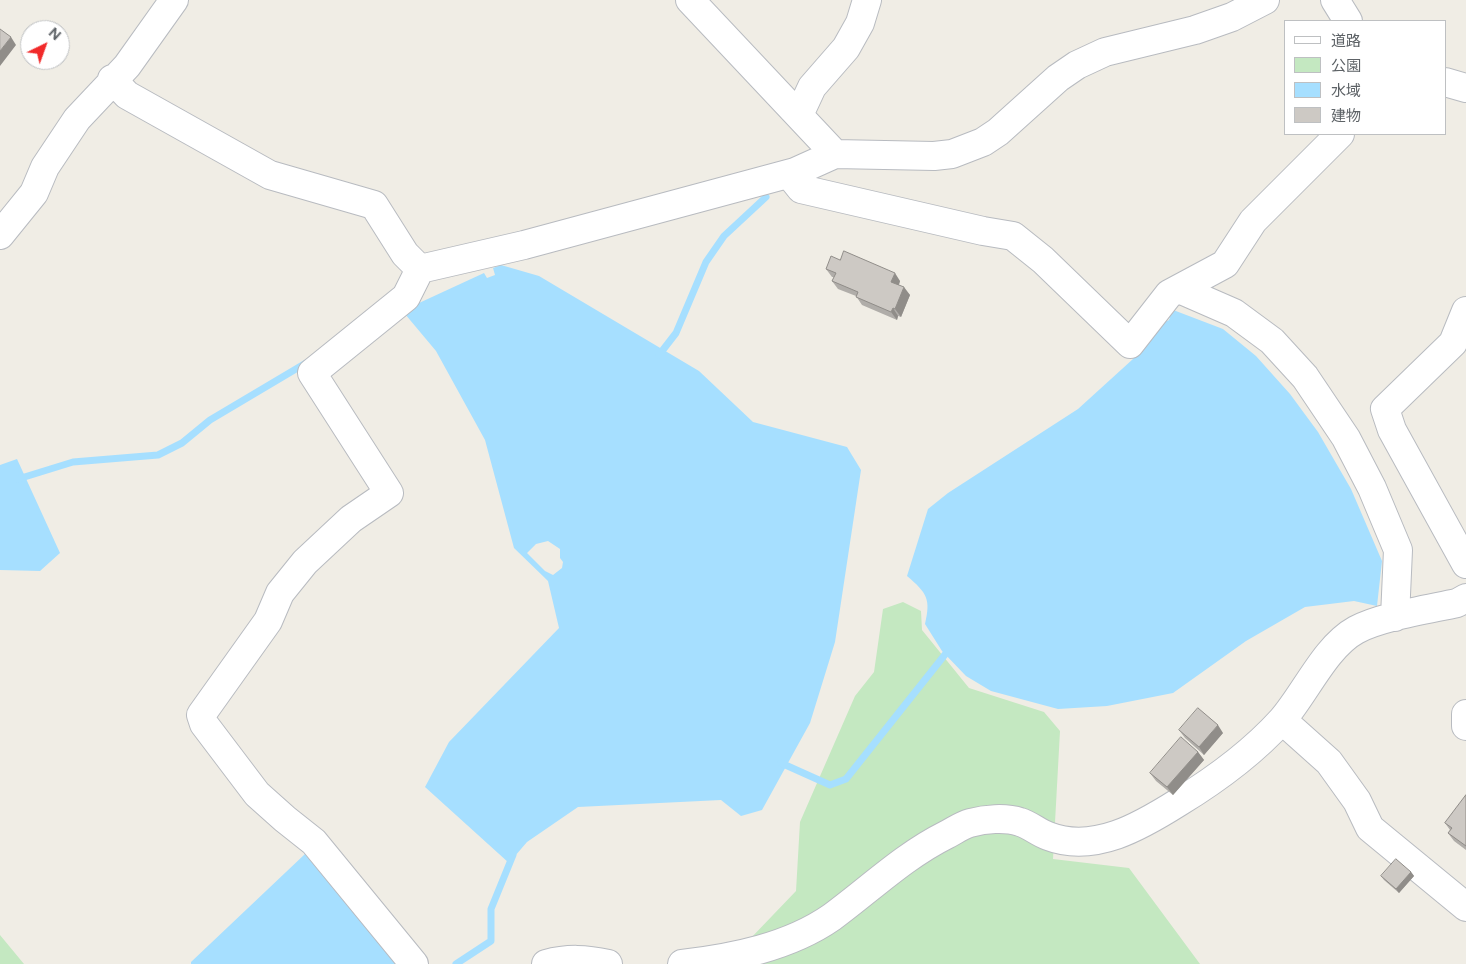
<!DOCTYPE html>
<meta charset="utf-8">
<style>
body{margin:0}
#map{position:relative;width:1466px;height:964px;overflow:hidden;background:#f0ede5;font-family:Figtree,"Noto Sans JP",sans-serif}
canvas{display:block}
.legend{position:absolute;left:1284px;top:20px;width:162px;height:115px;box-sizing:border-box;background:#fff;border:1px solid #bec0c2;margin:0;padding:6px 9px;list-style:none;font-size:15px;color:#5d6266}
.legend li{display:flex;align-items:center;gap:10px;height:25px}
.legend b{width:25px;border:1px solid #bec0c2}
.north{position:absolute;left:20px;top:20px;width:50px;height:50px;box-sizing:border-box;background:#fff;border:1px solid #bec0c2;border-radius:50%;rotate:42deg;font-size:14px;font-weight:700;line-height:20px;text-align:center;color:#5d6266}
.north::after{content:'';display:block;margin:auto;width:18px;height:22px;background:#f12a2a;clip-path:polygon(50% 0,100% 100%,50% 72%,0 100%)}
</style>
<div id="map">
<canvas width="1466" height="964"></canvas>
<ul class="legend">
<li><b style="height:6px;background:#fff"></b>道路</li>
<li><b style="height:14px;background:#c4e8c1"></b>公園</li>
<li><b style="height:14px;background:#a6dfff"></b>水域</li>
<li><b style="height:14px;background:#cdc9c4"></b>建物</li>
</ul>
<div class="north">N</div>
</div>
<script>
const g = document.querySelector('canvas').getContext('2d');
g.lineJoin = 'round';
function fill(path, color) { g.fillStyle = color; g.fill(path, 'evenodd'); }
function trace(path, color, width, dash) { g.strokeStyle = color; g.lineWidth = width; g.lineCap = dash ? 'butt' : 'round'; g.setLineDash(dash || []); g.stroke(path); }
fill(new Path2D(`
 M903,602L921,611L922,630L969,688L1044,712L1060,731L1053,859L1129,868L1200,964H726L796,891L800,822L855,696L874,672L883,609Z
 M0,935L24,964H0Z`), '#c4e8c1');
fill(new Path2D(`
 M501,265L539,276L699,371L753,422L847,447L861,470L835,642L810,723L762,810L741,816L721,800L578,807L527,842L509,863L425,787L449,742L559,628L548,581L514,548L485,440L436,351L405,314L406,309L484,273L487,278L495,275L493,268ZM548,541L560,549V558L563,562L562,568L553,575L545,571L527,553L536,544Z
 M1168,308L1223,329L1256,356L1290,394L1318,432L1351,489L1382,561L1377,606L1354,601L1305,607L1246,641L1173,693L1107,706L1058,709L991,691L966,676L942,651L925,624C931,599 927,593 907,576L928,509L948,493L1078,409L1133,359L1162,317L1168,321L1170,318L1164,313Z
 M17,459L60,553L40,571L0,570V465Z
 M305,854L396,964H191V962Z`), '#a6dfff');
trace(new Path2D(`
 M659,355L676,333L706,262L724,236L766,197
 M18,479L73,462L158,455L182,443L210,420L306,363
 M781,763L830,785L846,779L951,647
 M456,964L491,941V909L513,855`), '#a6dfff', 7);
const minor = new Path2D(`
 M690,0L835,154
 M1335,0L1348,21
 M112,79L127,95L270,175L374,205L405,254L420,269
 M1445,82L1466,88
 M799,115L812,87L846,48L860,23L867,0
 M789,174L801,189L983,231L1013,236L1043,260L1130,344L1169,294L1225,264L1253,221L1340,134
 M0,235L34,193L45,167L77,119L127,66L174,0
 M420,269L524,245L795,172L835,154L934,156L952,154L983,142L998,132L1058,78L1077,65L1105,52L1195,30L1232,17L1265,0
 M1179,289L1234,313L1272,341L1305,377L1346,438L1372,488L1398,550L1395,617
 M1466,311L1453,343L1385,409L1392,430L1466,564
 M1466,714V726
 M1282,720L1329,762L1357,801L1370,828L1466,907
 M414,964L314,842L285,819L257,794L204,724L201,715L268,621L280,593L305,562L351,519L389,493L312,373L406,297L420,269
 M546,964C568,958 586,959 608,964
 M682,964C733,958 789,947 832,917C870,889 904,856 946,835C954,831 962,825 970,823C985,819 1005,817 1020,822C1030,825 1039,833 1048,836C1094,854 1141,826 1179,802C1215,780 1253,752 1282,720C1305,694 1325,647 1356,630C1379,617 1430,609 1457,603L1466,598`);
trace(minor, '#b8bbc0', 30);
trace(minor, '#fff', 28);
fill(new Path2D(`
 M840,260L900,281L899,285L910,295L901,317L898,316L897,320L862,305L856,296L838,289L832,281L834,277H832L826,269Z
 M1179,730L1223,733L1204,755L1185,738Z
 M1198,752L1204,760L1173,795L1156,781L1150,773Z
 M1466,795V850L1454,841L1448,833L1450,830L1445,823Z
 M1411,872L1414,876L1399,893L1384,880L1381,876Z`), '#b0ada9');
fill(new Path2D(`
 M11,37L16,45L0,66V51Z
 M895,273L900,281L897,290L891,282Z
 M904,287L910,295L901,317L895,309Z
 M893,308L898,316L897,320L891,312Z
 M1218,725L1223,733L1204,755L1199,747Z
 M1198,752L1204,760L1173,795L1167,787Z
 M1411,872L1414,876L1399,893L1396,889Z`), '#908d89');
const building = new Path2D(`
 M0,29L11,37L0,51Z
 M844,251L895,273L891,282L904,287L895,309L893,308L891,312L856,297L858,292L832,281L836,273L826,269L831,256L840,260Z
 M1198,708L1218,725L1199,747L1179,730Z
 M1181,737L1198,752L1167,787L1150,773Z
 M1466,795V846L1448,833L1452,828L1445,823Z
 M1396,859L1411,872L1396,889L1381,876Z`);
fill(building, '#cdc9c4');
trace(building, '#908d89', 1);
</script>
